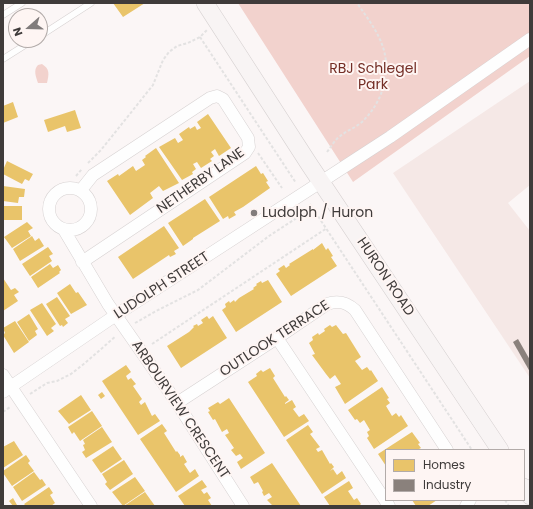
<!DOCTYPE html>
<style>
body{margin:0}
#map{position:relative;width:533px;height:509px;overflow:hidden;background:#fbf6f6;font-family:Poppins,sans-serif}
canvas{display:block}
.frame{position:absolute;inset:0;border:4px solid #3f3b3a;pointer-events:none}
.legend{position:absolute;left:385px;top:449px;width:140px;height:52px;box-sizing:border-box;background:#fef5f3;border:1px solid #b2aba9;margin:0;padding:5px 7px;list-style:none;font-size:12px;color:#3f3b3a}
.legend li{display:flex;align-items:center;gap:8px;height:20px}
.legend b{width:20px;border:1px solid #b2aba9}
.north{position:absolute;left:8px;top:8px;width:40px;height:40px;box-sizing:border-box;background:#fef5f3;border:1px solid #b2aba9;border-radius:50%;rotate:250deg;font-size:11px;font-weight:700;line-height:16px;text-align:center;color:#3f3b3a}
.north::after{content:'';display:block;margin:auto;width:14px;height:18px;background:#817c7c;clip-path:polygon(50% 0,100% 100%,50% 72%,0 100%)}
</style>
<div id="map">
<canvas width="533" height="509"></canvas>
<div class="frame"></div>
<ul class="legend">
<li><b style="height:11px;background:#e9c46a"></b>Homes</li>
<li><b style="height:11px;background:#8a817c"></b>Industry</li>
</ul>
<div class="north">N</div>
</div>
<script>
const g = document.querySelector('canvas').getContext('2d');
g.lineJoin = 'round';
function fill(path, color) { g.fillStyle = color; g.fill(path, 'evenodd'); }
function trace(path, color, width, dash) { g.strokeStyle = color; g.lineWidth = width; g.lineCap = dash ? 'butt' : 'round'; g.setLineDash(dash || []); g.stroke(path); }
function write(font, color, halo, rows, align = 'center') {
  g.font = font + ' Poppins,sans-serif'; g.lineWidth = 4; g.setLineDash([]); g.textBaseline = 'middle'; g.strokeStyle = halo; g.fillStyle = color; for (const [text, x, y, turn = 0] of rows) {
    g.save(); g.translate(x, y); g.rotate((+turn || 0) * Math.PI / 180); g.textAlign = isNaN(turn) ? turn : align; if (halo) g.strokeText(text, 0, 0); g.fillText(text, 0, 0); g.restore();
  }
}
fill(new Path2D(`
 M530,81V185L508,203L530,231V378L393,173Z`), '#f5e8e6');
fill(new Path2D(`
 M238,3H530V56L353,182Z
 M42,64C50,69 49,74 47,83H38C36,77 33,70 38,65Z`), '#f2d2cd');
fill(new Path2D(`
 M113,3H145L123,17Z
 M13,102L18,117L3,123V106Z
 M75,110L81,128L67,132L65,126L48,132L44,120Z
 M208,114L231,148L219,156L215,149L211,152L214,156L210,159L212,161L201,168L197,162L193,164L196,169L192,172L193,174L182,180L159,147L175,138L178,143L183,140L179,134L189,127L190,129L195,126L197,130L201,128L197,122Z
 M156,148L179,183L163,191L159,186L150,193L153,198L130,215L107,181L118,174L119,176L133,166L136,171L145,165L142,160L146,157L145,156Z
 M7,161L33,174L29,181L25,179L22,184L3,174V170Z
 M256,166L261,174L263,173L268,181L266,182L270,188L243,207L234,212L236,215L229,219L228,216L223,219L209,197Z
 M3,186L25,189L24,197H19L18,203L3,201Z
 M205,199L220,221L193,238V239L183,246L168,223Z
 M3,206H22V220H3Z
 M27,222L33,228L28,231L31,236L12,248L4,237Z
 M164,226L179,248L174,251L176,254L170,257L169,255L133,279L118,257Z
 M32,236L35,241L39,238L44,246L20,261L13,249Z
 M322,243L326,250L328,248L333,256L331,257L337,266L291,296L276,274L280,271L278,269L284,265L286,268L290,265L289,264L313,249V250Z
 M48,247L53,254L49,256L52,261L30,276L22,264Z
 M50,264L53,268L58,265L61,270L59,272L60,273L38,288L31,277Z
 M3,278L11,290L15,288L19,292L14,295L18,301L3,311Z
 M268,280L282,302L236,332L222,310L226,307L225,304L229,301L230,303L234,300L235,302L239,298L254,289L253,288L257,285L256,284L261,281L262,283Z
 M70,284L76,293L78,292L87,305L71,314L57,293Z
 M57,297L70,316L65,319L68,323L63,327L62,325L60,326L46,304Z
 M42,303L56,324L51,328L54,331L47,336L30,310Z
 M29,314L38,329L35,331L37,335L29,341L17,322Z
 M207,316L209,319L213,316L227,338L181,368L167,346L189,332L194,327L193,326L197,324L198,326L203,323L201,320Z
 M15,321L29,342L14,353L3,335L5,333L3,328Z
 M330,325L332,327L336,325L343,334L346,333L361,357L355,361L362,370L367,367L370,371L371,370L378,381L345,404L335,387L341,384L335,375L330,379L326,374L312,355L315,354L309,343L313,340L312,337L318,333L319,335L325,331L324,329Z
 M126,365L131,372L126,376L128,380L131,378L136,384L133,386L142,399L139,402L141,405L145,402L152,416L155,414L160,421L138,435L102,381Z
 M270,368L275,376L273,378L285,397L286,396L289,400L285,403V404L292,400L296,407L293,409L299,417L304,414L309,421L284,437L248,382L257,376L256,374L261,370L263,372Z
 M382,387L389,398L387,399L390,403L386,406L392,416L396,413L399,417L401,415L408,426L374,449L367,438L369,436L367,432L370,430L364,420L360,423L357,419L355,420L348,410Z
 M102,392L105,396L101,399L98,395Z
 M81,395L91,410L69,424L58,411Z
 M229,398L265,453L241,469L237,462L243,458L240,454L236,456L231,450L234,448L225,435L229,433L227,429L222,432L215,419L213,420L208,412L210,411L208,408L218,402L220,404Z
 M92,411L102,426L80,441L74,432L72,434L68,427Z
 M162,424L167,431L164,433L176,452L177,451L180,455V457L183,455L187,462L184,464L190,473L195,469L199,476L176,492L140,439Z
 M308,425L313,432L310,434L320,447L316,449L318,452L322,450L330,464L331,463L334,467L330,471L333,469L337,475L342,471L346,478L322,494L286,440Z
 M102,427L112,442L86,458L82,452L85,450L83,445L85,444L83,440Z
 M412,432L420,443L418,444L421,448L417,450H386V466L378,454Z
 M14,441L23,455L3,468V447Z
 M113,446L122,459L101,473L92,460Z
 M26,455L30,461L28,463L34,471L12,486L3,473V471Z
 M124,460L133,474L110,490L105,484L107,482L102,474Z
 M272,463L301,506H273L267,500L272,497L269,493L264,496L262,492L263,491L258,482L254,484L250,477Z
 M34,472L40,480L42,479L46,485L22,501L13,487Z
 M135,477L145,491L123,506L112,492Z
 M202,480L207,487L201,490L204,494L207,492L211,498L208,500L212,506H185L178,496Z
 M349,481L353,488L348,491L354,500L357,498L361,504L359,506H330L324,497Z
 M49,487L53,493L50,495L55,503L51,506H26L24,504Z
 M145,492L155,506H124Z
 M13,498L17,505L15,506H13L9,501Z
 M412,500H437L428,506H416Z`), '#e9c46a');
fill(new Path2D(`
 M518,339L530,360V372L513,342Z`), '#8a817c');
const lane = new Path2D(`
 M3,15L22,3
 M40,36L91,3
 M3,59L33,40`);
const street = new Path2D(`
 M49 209a21 21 0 1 1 42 0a21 21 0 1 1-42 0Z
 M81,190L93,175L210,98L217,96L223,99L248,138L249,147L245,153L82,262
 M64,230L108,304L177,403L243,506
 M277,338L389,506
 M3,375L91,506
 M3,392L116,315L390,137L530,39
 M177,403L277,338L327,304C338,300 346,302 355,310L447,450
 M466,506L470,500`);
const secondary = new Path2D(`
 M205,3L309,164L500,450
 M524,487L530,496`);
trace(lane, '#d6d1d1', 7);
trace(street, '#d6d1d1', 13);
trace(secondary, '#d6d1d1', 18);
trace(new Path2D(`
 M200,37L296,183
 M327,152C331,147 334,141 339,137C346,131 355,128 362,122C371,113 378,103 382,91C394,53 378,33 357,3
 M258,153L282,188
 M88,163L101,150L153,85L163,60L169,52L177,46L188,43L200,37L207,30
 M76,176L82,169
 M310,204L472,450
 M135,323L158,310L198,290L269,236L312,208
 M152,344L327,228
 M30,394L47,383L57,381L71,374L85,363L116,336
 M3,412L10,407
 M505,500L509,506`), '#e3e2e2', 2, [3, 2]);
trace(lane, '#fefefe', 6);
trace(street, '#fefefe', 12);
trace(secondary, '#f8f4f4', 17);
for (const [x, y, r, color] of [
 [254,213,4,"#817c7c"]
]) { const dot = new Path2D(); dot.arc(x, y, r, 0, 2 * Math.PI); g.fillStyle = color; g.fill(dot); trace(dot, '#fef5f3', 1.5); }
write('14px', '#742e26', '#fef5f3', [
 ["RBJ Schlegel",373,69],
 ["Park",373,85]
]);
write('14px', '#3f3b3a', '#fef5f3', [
 ["NETHERBY LANE",201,181,-35],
 ["HURON ROAD",385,277,56],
 ["LUDOLPH STREET",162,286,-33],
 ["OUTLOOK TERRACE",275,339,-33],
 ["ARBOURVIEW CRESCENT",180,410,56]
]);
write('14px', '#3f3b3a', '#fef5f3', [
 ["Ludolph / Huron",262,213]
], 'left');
</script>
